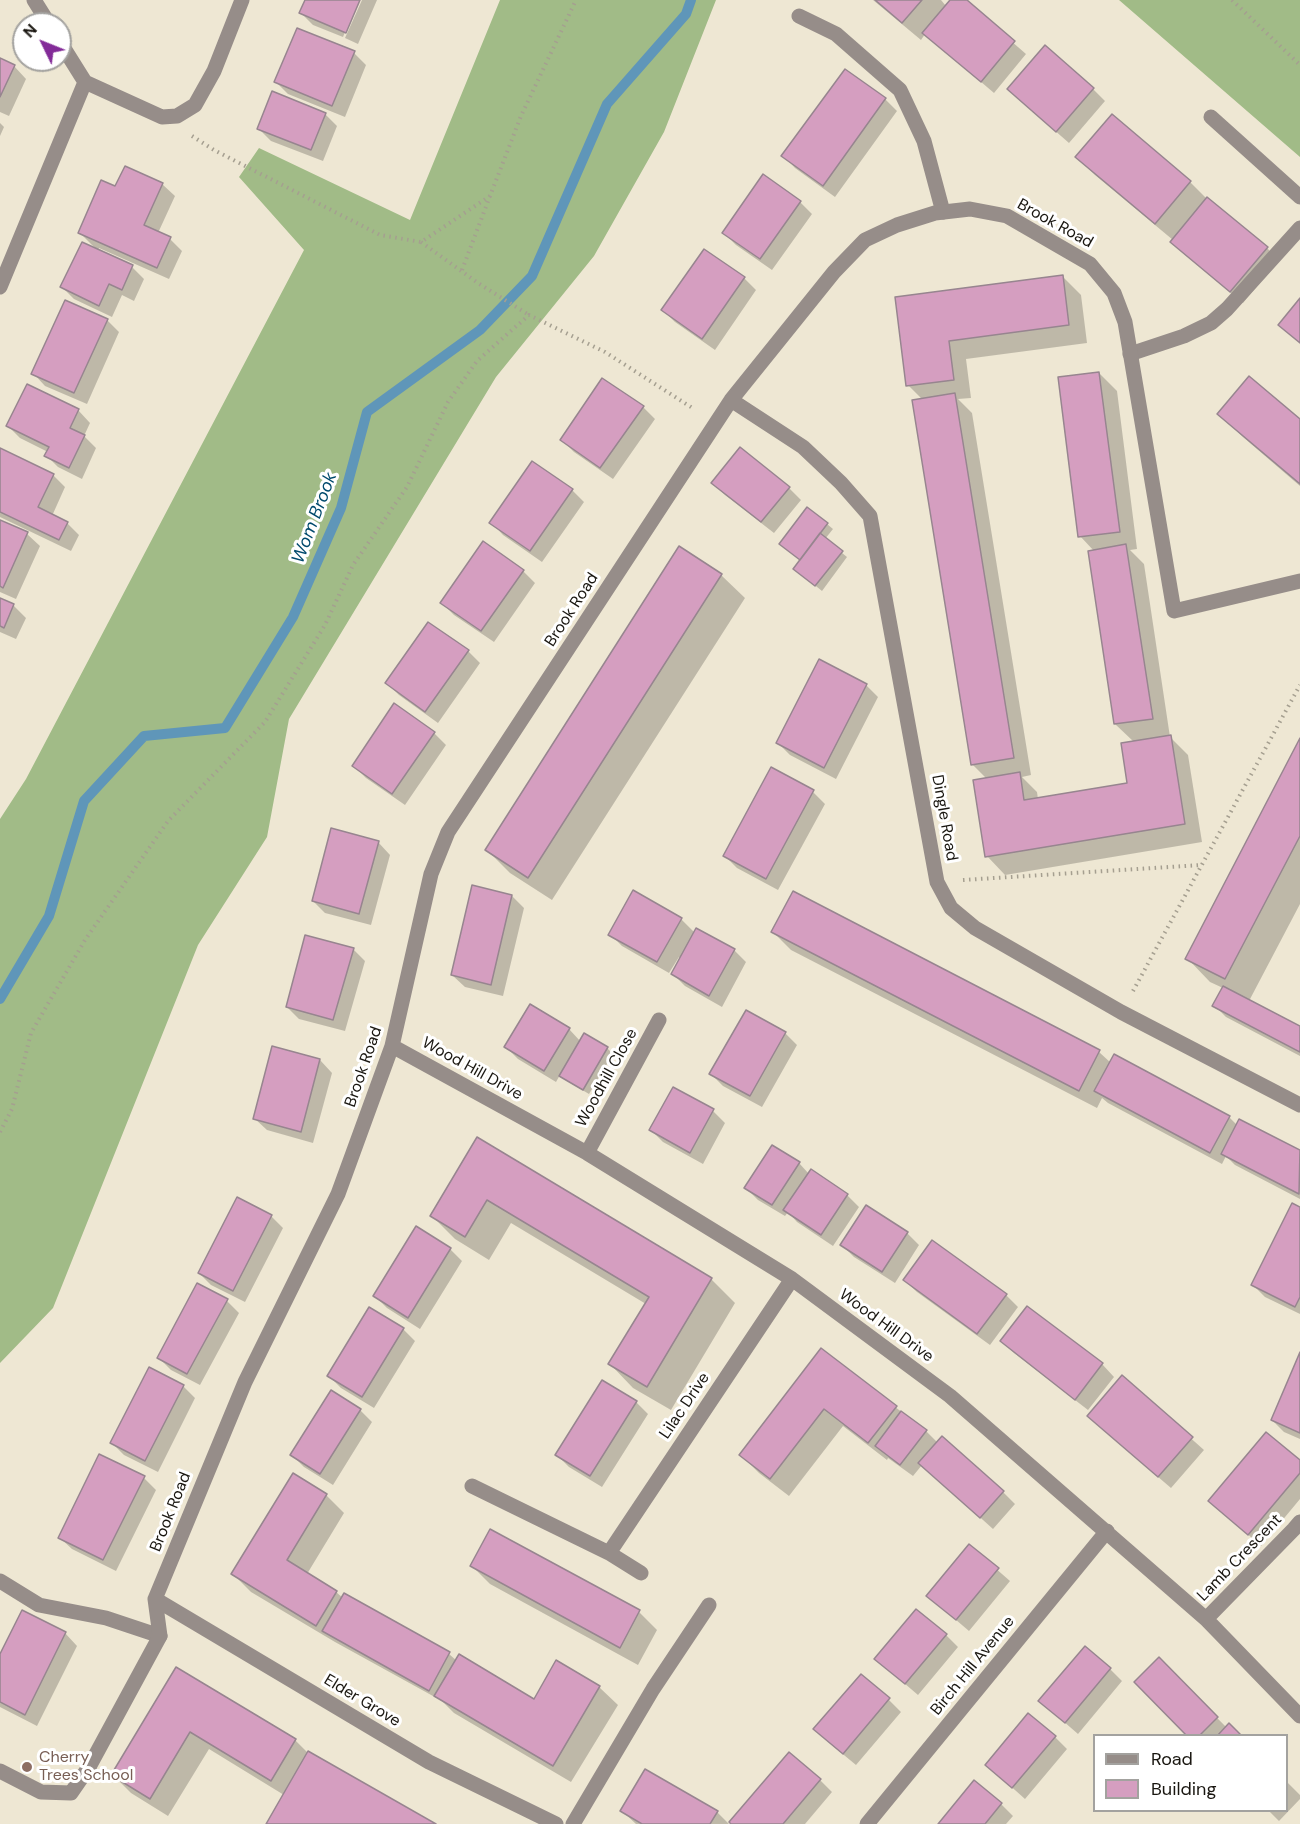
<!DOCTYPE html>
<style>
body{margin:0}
#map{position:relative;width:1300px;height:1824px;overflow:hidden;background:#eee7d3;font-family:"DM Sans",sans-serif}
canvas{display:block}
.legend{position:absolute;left:1093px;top:1734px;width:195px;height:78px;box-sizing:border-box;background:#fff;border:2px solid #a3a29f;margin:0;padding:8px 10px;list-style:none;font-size:18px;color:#191610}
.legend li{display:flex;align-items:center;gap:12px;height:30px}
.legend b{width:30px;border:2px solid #a3a29f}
.north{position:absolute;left:12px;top:12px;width:60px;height:60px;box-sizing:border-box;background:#fff;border:2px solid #a3a29f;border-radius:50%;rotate:313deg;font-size:16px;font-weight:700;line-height:24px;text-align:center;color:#191610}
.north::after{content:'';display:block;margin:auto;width:21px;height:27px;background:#832b98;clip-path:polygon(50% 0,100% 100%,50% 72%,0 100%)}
</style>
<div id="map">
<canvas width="1300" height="1824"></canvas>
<ul class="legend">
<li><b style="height:8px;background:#968d89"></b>Road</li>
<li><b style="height:16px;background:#d59ec0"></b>Building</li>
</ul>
<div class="north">N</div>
</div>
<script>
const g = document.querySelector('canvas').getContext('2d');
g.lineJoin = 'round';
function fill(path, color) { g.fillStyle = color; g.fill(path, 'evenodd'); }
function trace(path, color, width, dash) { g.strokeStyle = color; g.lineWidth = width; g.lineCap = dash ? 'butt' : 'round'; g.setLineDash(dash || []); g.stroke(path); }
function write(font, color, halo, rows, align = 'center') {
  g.font = font + ' "DM Sans",sans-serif'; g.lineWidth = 6; g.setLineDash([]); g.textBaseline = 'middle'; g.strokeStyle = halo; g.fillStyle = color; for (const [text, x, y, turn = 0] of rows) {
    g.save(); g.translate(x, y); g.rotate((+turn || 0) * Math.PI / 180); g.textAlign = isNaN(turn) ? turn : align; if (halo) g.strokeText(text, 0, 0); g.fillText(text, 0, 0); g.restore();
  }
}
fill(new Path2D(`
 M500,0H716L664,132L594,256L496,377L289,719L267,837L198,945L53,1308L0,1363V819L26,779L304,250L239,177L259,148L410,220Z
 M1119,0H1300V157Z`), '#a1bb87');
fill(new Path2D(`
 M306,0H358L343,37L313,25L301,13Z
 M362,0H377L358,44L345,38Z
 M873,0H941L946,6L952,0H964L1026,54L994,93L925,34L921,40Z
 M354,53L366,65L345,117L288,94L276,82Z
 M0,60L14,66L26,79L9,116L0,112Z
 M1093,89L1105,101L1069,143L1021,101Z
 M885,99L897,111L835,197L795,168L783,155Z
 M325,114L337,126L323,161L271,141L259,129Z
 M0,123L4,127L0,136Z
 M1077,157L1190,182L1207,199L1267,248L1279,260L1243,303L1184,254L1172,242L1173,240L1095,175Z
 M125,168L162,184L175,196L158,233L170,239L182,251L169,279L99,248L98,251L132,267L144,279L134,301L122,295L112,317L74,299L62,287L96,249L79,232L116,188Z
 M800,202L812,214L772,270L736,245L724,233Z
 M1062,276L1081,295L1087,343L966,359L971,398L958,399L972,413L1031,775L1022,777L1037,792L1038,799L1129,785L1134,742L1115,724L1094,551L1080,536L1099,373L1117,391L1137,549L1130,550L1144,564L1170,737L1188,755L1202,842L1005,875L987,856V779L972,764L923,400L908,385L896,299Z
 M744,278L756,290L715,350L675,322L663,310Z
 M107,320L119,332L87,404L45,386L33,373Z
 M643,407L655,419L613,479L574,452L562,440Z
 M78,410L90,423L84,436L96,448L82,479L58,467L46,455L48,452L20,438L8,426Z
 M1219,414L1300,421V486L1243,437Z
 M0,449L53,475L65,487L52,516L67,523L79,535L71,551L0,517Z
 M713,483L789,488L801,500L774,533L725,495Z
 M572,490L584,502L542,562L503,535L491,522Z
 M0,521L27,534L40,546L16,599L0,592Z
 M827,524L833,529L825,539L847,557L822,591L795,569Z
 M523,571L535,583L494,642L454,615L442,603Z
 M721,575L745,598L552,900L510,873L487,850Z
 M0,599L14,606L26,618L16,639L0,632Z
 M468,651L480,663L438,723L399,695L387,683Z
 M866,685L878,697L836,779L790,755L778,743Z
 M395,706L434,733L446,745L405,805L366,778L354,766Z
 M1300,741V904L1249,1001L1300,1028V1056L1226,1017L1214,1005L1223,988L1210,982L1187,958Z
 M813,792L825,804L778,890L737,868L725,856Z
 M378,842L390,855L371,925L325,913L313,901Z
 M512,896L524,908L503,996L465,987L452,975Z
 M681,919L695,933L697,930L734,950L746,962L722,1007L685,986L673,974L681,959L679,957L669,973L622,946L610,934Z
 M773,932L1099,1052L1111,1063L1229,1117L1238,1126L1240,1121L1300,1152V1199L1235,1165L1226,1156L1222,1164L1108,1103L1102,1098L1097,1108L791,950Z
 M353,949L365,961L345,1031L299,1019L287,1007Z
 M569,1029L581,1042L585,1035L607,1048L613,1054L589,1094L567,1081L560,1075L556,1082L518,1059L506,1047Z
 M785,1033L797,1045L762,1107L723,1086L711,1074Z
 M320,1060L332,1073L313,1143L267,1130L254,1118Z
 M713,1111L725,1123L703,1164L663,1142L651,1130Z
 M477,1139L711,1279L735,1303L671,1410L633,1388L610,1364L646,1304L511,1223L489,1260L455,1239L432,1216Z
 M799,1163L809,1174L847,1195L859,1207L833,1246L797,1222L788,1212L785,1216L758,1200L746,1188Z
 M1300,1209V1314L1265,1297L1253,1285Z
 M271,1216L283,1228L245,1302L211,1285L199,1273Z
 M907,1233L919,1245L895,1283L854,1257L842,1245Z
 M450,1249L462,1261L420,1329L387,1308L375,1296Z
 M904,1280L1006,1295L1018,1307L990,1345L917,1292Z
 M198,1285L227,1301L239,1313L200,1385L171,1370L159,1358Z
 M1028,1308L1102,1364L1114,1377L1088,1410L1014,1353L1002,1341Z
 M403,1329L415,1341L374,1408L341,1388L329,1376Z
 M822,1350L926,1431L938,1443L1003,1492L1015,1504L993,1529L922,1465L913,1476L888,1458L887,1460L843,1426L789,1496L759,1473L741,1455Z
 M1300,1356V1439L1284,1432L1272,1420Z
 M1122,1377L1204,1450L1171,1488L1101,1428Z
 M183,1386L195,1398L158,1472L124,1455L112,1443Z
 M636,1402L648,1414L602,1487L569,1467L557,1455Z
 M360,1410L372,1422L333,1485L304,1467L292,1455Z
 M1300,1462V1499L1261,1546L1210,1501Z
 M144,1478L156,1490L116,1571L72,1549L59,1537Z
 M326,1495L344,1513L307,1574L336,1592L343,1598L344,1595L449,1654L457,1661L534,1701L557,1662L599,1687L618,1705L571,1782L454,1713L442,1701L335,1642L251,1592L233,1574Z
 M491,1531L639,1612L657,1630L638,1665L490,1584L472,1566Z
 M970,1546L1010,1581L969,1631L928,1596Z
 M65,1633L77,1646L37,1726L0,1707V1658Z
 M946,1635L958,1647L918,1695L876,1659Z
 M1159,1659L1227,1728L1239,1736H1190Z
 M177,1669L295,1740L308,1753L433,1824H267L284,1795L209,1749L168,1816L131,1793L113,1775Z
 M1110,1669L1122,1681L1078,1734L1040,1701Z
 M889,1700L901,1712L856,1765L827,1741Z
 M1055,1737L1067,1749L1025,1799L987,1765Z
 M820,1780L832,1792L805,1824H733Z
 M1286,1781L1300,1795V1799L1279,1821L1268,1810H1286Z
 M1001,1804L1013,1816L1006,1824H940Z
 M622,1811L717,1812L729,1824H636Z`), '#0003');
trace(new Path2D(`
 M0,999L49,916L84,801L144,736L225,728L293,617L341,508L367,412L480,330L532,276L607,104L686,14L691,0`), '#5f96b9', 10);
const building = new Path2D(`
 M305,0H360L346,33L299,13Z
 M875,0H922L902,23Z
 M950,0H967L1015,41L981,82L922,33Z
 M297,28L355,51L332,106L274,82Z
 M1045,45L1094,88L1056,132L1007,89Z
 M0,58L15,65L0,97Z
 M845,69L886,98L823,186L781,156Z
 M272,91L326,113L311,150L257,129Z
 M1112,114L1191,181L1155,224L1075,157Z
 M125,166L163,183L144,225L171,237L157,268L78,233L101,180L115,186Z
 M763,174L801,201L760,259L722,233Z
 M1207,197L1268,247L1230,292L1170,242Z
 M82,242L133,265L122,290L109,284L99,306L60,287Z
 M704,249L745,277L702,339L661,310Z
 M1063,275L1069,325L949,341L954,380L906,386L895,297Z
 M1300,298V343L1278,325Z
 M65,300L108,319L74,393L31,374Z
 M1099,372L1120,532L1078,537L1058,377Z
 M1249,376L1300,419V484L1217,414Z
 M602,378L644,406L600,468L560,440Z
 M27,384L79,409L70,428L85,435L69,468L44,456L49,447L6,426Z
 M955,393L1014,758L971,765L912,400Z
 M740,447L790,487L761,522L711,483Z
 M0,448L54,474L38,507L68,522L59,540L0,512Z
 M532,461L573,489L530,551L489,523Z
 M807,507L828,523L800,560L779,544Z
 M0,520L28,532L3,588L0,586Z
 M820,533L843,551L815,586L793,569Z
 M483,541L524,570L481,631L440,603Z
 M1126,544L1153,719L1114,724L1088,551Z
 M679,546L722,574L528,878L485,850Z
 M0,598L14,604L4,628L0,626Z
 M428,622L469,650L425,712L385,683Z
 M819,659L867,684L824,768L776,743Z
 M394,703L435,732L392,794L352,766Z
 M1171,735L1185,824L985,857L973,780L1020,772L1024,800L1127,783L1121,743Z
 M1300,738V836L1225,979L1185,959Z
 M771,767L814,790L766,879L723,856Z
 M331,828L379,841L359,914L312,901Z
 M472,885L512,895L491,985L451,975Z
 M633,890L682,918L657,962L608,935Z
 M793,891L1100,1050L1079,1091L771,932Z
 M696,928L735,949L709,996L671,974Z
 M305,935L354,948L333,1020L286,1007Z
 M1223,986L1300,1026V1052L1212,1006Z
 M530,1004L570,1028L544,1071L504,1047Z
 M746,1010L786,1032L750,1096L709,1074Z
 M584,1033L608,1047L583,1090L559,1076Z
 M272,1046L320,1059L301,1132L253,1119Z
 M1114,1054L1230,1116L1210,1153L1094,1091Z
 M673,1087L714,1109L690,1153L649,1130Z
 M1239,1119L1300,1150L1299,1194L1221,1154Z
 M477,1137L712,1278L647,1387L608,1364L649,1297L487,1200L465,1237L430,1216Z
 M772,1145L800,1162L772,1205L744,1188Z
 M811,1169L848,1194L821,1235L783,1210Z
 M237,1197L272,1215L233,1291L198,1273Z
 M1292,1203L1300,1207V1297L1295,1307L1251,1285Z
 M866,1205L908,1232L882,1272L840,1245Z
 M416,1226L451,1248L408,1318L373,1296Z
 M932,1240L1007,1294L977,1334L903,1280Z
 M197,1283L228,1299L187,1374L157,1358Z
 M1027,1306L1103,1363L1075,1400L1000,1341Z
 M369,1307L404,1328L362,1397L327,1376Z
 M821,1348L897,1406L868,1443L824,1409L770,1479L739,1455Z
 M1300,1352V1433L1271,1420Z
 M149,1367L184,1385L145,1461L110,1443Z
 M1122,1375L1193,1437L1158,1477L1087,1416Z
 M602,1380L637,1401L590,1476L555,1455Z
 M331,1390L361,1409L320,1474L290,1455Z
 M901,1411L927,1430L900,1465L875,1446Z
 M1266,1432L1300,1460V1473L1248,1535L1208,1501Z
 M942,1436L1004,1491L980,1518L918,1463Z
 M99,1454L145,1476L103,1560L58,1538Z
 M293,1473L327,1494L287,1560L337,1591L316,1626L231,1574Z
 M490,1529L640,1610L620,1648L470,1566Z
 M969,1544L999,1568L956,1620L926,1596Z
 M344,1593L450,1652L429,1691L322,1631Z
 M916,1609L947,1634L905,1684L874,1659Z
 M22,1610L66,1632L25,1715L0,1702V1654Z
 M1085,1646L1111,1668L1065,1723L1038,1701Z
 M459,1654L534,1699L556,1660L600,1686L553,1766L434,1696Z
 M1159,1657L1218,1717L1199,1736H1187L1134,1682Z
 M176,1667L296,1739L271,1781L190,1732L150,1799L111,1775Z
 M861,1674L890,1698L843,1754L813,1729Z
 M1028,1713L1056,1736L1012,1788L985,1765Z
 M1229,1723L1242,1736H1217Z
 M308,1751L436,1824H266Z
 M789,1752L821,1779L783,1824H731L729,1822Z
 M645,1769L718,1811L710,1824H642L620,1811Z
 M974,1780L1002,1803L985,1824H938Z`);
fill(building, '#d59ec0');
trace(building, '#97858f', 1.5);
trace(new Path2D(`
 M1232,0L1300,65
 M192,136L214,150L380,235L421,242L490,196L521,116L576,0
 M421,242L478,283L529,315
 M462,270L490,196
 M963,880L1201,865
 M1133,991L1300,685
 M0,1132L12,1109L31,1033L85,940L168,821L265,722L325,625L353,565L407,487L448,402L477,361L529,315L605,352L694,409`), '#a59f90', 4, [1.5, 4.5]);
trace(new Path2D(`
 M799,16L836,34L900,90L924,141L943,212
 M1211,117L1300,197
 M1130,354L1184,336L1211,323L1227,309L1300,228
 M0,1581L39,1605L106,1618L160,1636
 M0,1771L41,1792L71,1793L89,1767
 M573,1824L653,1689L709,1605`), '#968d89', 15);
trace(new Path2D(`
 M34,0L49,24
 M60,42L85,82
 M85,82L162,117L177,116L195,105L214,71L242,0
 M0,287L85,82
 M731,400L803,447L841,483L870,516L937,882L951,908L975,928L1121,1012L1300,1105
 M392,1046L587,1153L792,1279L950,1396L1206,1619L1300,1716
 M587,1153L659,1020
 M472,1486L609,1553
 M641,1573L609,1553L792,1279
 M155,1599L245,1382L338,1194L392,1046L431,874L448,832L731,400L834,272L865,240L897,225L935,213L970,209L1007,216L1090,264L1114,293L1125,322L1174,611L1300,581
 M155,1599L429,1762L556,1824
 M1206,1619L1294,1529L1300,1522
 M89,1767L160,1636L155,1599
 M867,1824L1107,1531`), '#968d89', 15);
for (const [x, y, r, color] of [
 [27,1767,6,"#8d6e63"]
]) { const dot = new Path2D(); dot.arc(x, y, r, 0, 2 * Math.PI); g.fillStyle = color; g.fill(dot); trace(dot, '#fff', 2); }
write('16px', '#191610', '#fff', [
 ["Brook Road",1055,224,29],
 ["Brook Road",572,610,-57],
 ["Dingle Road",944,818,80],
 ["Brook Road",364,1067,-71],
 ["Wood Hill Drive",472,1069,29],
 ["Woodhill Close",607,1078,-61],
 ["Wood Hill Drive",886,1326,36],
 ["Lilac Drive",685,1406,-56],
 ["Brook Road",171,1512,-68],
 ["Lamb Crescent",1240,1558,-46],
 ["Birch Hill Avenue",973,1666,-51],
 ["Elder Grove",362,1701,31]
]);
write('16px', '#785e54', '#fff', [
 ["Cherry",39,1758],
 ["Trees School",39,1776]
], 'left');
write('italic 18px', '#004a6d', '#fff', [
 ["Wom Brook",315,518,-69]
]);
</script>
